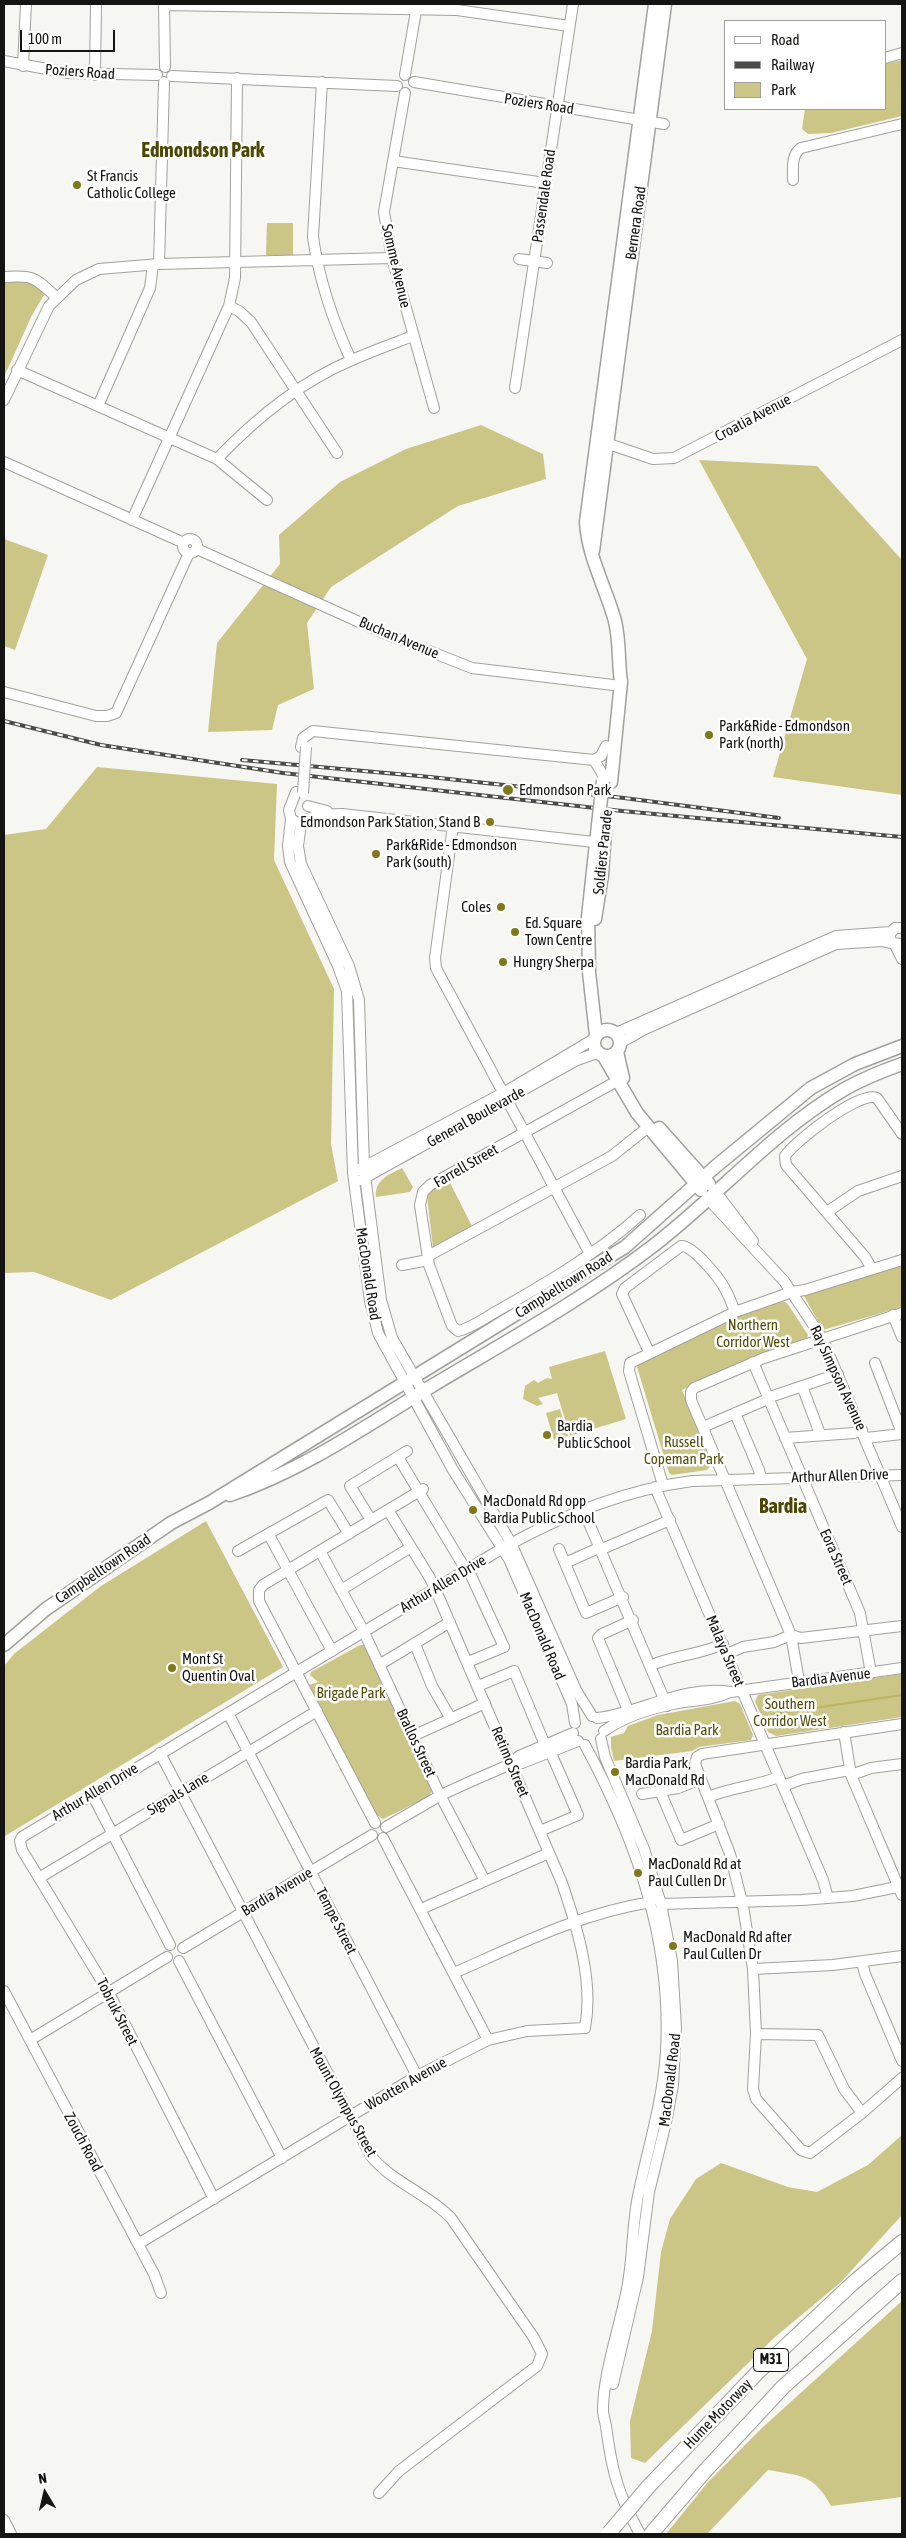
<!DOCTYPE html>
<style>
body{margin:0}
#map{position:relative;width:906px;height:2538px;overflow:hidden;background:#f6f6f2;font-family:"Asap Condensed",sans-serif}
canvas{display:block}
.frame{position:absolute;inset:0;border:5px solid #141412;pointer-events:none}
.legend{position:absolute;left:724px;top:20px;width:162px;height:90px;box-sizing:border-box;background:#fff;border:1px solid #a1a1a0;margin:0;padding:6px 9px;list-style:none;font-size:15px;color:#141412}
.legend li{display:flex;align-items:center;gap:10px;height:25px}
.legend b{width:25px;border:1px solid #a1a1a0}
.north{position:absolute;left:20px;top:2468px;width:50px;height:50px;-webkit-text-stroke:4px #fff;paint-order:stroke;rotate:351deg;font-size:14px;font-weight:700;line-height:20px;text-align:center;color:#141412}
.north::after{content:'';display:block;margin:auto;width:18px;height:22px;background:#141412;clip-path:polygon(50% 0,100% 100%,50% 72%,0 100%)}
.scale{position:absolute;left:20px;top:30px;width:95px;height:22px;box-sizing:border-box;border:2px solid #141412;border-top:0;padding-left:6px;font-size:15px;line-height:18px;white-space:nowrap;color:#141412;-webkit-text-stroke:4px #fff;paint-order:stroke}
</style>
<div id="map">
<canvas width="906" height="2538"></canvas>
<div class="frame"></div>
<ul class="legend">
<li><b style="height:6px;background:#fff"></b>Road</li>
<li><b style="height:6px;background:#4b4b49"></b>Railway</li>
<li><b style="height:14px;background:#cbc586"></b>Park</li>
</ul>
<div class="north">N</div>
<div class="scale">100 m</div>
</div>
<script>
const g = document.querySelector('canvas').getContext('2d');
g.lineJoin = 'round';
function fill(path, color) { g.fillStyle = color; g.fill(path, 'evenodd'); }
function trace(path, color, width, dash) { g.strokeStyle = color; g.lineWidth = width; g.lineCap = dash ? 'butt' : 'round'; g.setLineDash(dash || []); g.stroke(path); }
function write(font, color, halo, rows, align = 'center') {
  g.font = font + ' "Asap Condensed",sans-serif'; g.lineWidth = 5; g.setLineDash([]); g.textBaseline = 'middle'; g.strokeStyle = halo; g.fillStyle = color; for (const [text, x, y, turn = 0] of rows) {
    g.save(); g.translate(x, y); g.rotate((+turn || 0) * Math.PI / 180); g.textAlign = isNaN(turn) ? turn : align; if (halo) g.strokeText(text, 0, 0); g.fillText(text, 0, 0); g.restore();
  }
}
fill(new Path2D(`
 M902,60V116L831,133L808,134L802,129L805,109H885V64Z
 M267,223H293V255H266Z
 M28,280L42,291L44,295L32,315L4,377V282Z
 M481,425L543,454L546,479L458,506L331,587L307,623L314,689L278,705L272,730L208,732L217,643L280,564L279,535L340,482L406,449Z
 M699,460L817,466L902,560V795L773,777L807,659Z
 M4,539L48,555L15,650L4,646Z
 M97,767L277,784L274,860L334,989L331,1144L338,1181L111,1300L34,1272L4,1273V835L46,829Z
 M402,1168L413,1187L410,1192L376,1197C374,1180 390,1174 402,1168Z
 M448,1179L473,1228L433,1248L427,1196L431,1189Z
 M902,1265V1307L823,1330L804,1296Z
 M782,1301L787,1303L808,1335L807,1338L755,1356L682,1390L714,1465H711L707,1470L672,1475L669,1473L637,1367L638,1363L738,1316Z
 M605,1351L626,1419L570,1436L557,1393L538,1398L543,1404L537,1406L523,1399L525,1386L534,1380L538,1383L547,1378L552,1379L549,1367Z
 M560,1409L568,1436L554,1440L546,1413Z
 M206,1521L283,1667L5,1836L4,1666L14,1654L101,1586Z
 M360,1645H365L433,1790L428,1797L383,1819L376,1815L309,1685L318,1682L310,1675L311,1672Z
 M902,1674V1717L776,1736L768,1732L755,1701L758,1695Z
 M735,1701L740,1704L753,1735L751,1740L699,1747L692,1751L614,1761L611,1747V1737L624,1733L628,1726L658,1715Z
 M902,2135V2215L841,2282L775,2337L645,2463L631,2458L630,2421L652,2331L661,2252L670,2219L696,2179L721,2163L788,2187L817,2192L868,2165Z
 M902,2301V2497L831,2506C814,2474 801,2476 768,2470L707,2534H666L708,2482L762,2428Z`), '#cbc586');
trace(new Path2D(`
 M774,1714L902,1695`), '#bdb45f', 2);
const minor = new Path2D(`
 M164,4L165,67
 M164,5L457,10L569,26
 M885,58L902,53
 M4,61L68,73L157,75
 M23,66L26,4
 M95,75L96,4
 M405,75L417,5
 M172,76L397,86
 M322,82L313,237C319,280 333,321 351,360
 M414,82L664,124
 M405,93L384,212L392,258L434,408
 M393,161L545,183
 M793,180C793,168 791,155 801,148L902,124
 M519,259L547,263
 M159,264L164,82
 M4,277C34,275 34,277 56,297
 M229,306L239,311L251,322L337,453
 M17,370L217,459L267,500
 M515,388L573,4
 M4,400L49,306L76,280L99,269L159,264L392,258
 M98,406L150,288L153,265
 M600,441L653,459L674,458L902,340
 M217,459C255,419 300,382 352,360C372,351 392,344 413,336
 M4,462L184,543
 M132,520L229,306L235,278L237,78
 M183 546a7 7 0 1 1 14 0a7 7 0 1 1-14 0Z
 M197,549L386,634L472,668L613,685
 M4,692L96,716H107L116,713L189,553
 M301,747L303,738L313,731L594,760L601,756L606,746
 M594,760L603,775
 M296,792L289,810L291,819L298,823L318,815L342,814L603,843
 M308,806L327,811
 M291,819L288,846L290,862L338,966L347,991L353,1173L370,1301L378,1333L453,1470L509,1559L572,1704L575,1723
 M301,823L298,846L301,864L349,966L359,1000L364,1168L381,1300L392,1338L511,1543L576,1690L592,1716
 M453,826L435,958L436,968L590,1254
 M902,928H895L889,935L892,943L902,944
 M895,945L902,959
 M616,1033L836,936L890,932
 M620,1043L645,1029L836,944L882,941L892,943
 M617,1081L430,1185L423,1192L420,1205L429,1265L452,1326L458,1331C472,1328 486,1317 499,1310C548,1282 598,1253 640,1215
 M358,1170L505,1092L594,1039
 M361,1180L577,1060L594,1054H600
 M716,1192L753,1241
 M708,1199L784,1281L822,1338L902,1527
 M827,1212L858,1191L902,1176
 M428,1256L612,1156L647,1128
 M402,1265L428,1260
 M872,1269L865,1257L786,1165L785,1156C795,1141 860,1090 877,1098L902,1134
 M893,1315L902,1337
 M649,1352L622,1294L625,1288L681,1246C692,1244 720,1279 725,1289C729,1296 732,1304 735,1312
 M753,1362L860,1613L871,1673
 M875,1363L902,1433
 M802,1386L820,1434
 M767,1398L838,1374
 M735,1413L759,1470L761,1478
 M703,1427L768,1399
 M785,1438L854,1433L862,1430
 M866,1438L902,1434
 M398,1457L466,1570
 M663,1485L629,1371L630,1363L735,1312L792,1292L805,1290L902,1260
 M655,1487L823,1880L828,1898
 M583,1509L667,1706
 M371,1520L350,1486L407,1451
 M269,1535L332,1651
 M559,1549L586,1613L623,1597
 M602,1549L670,1520
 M238,1551L328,1500L349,1534
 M320,1551L362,1628L438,1791L485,1881
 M565,1563L601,1547
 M341,1590L411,1547
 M415,1644L432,1686L451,1719
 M727,1654L743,1647L774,1642L791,1635L801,1638L902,1626
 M468,1662L504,1647L468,1569
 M379,1665L450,1622
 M652,1665C675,1655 699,1655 723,1644
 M799,1681L791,1635L691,1400V1392L694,1388L764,1358L902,1313
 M478,1686L514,1671L545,1745
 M628,1710L598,1638L602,1634L633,1620
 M228,1713L417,2076
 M597,1718C641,1713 684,1684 731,1692L902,1668
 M902,1724L702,1754L697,1757L695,1764L730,1854L743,1906L753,1969L756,2034L753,2089L756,2099L801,2150L810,2153L862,2113L902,2078
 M604,1731C624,1717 649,1709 673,1704C692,1700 712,1701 730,1692
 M844,1732L851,1775L902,1895
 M413,1736L485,1703
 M601,1739L605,1757L644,1849L661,1904L672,1961L676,2028L673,2085L667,2118L649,2192L638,2277L613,2384
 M585,1745C637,1842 672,1940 666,2051C663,2101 648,2147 638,2196C632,2226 633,2258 627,2289C620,2326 603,2374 603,2410C603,2415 605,2421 606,2426C612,2472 618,2494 640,2534
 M160,1753L371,2156C393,2183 427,2193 451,2218L534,2338L542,2354L537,2366L399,2471L379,2493
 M511,1764L519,1756L573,1733
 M851,1775L871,1768L902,1764
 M783,1786L802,1779L849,1770
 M660,1791L681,1840L719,1824
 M92,1794L170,1945
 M642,1794L678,1788L701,1779
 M708,1797C732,1787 756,1786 779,1777
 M375,1823L259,1601V1590L263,1585L423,1489
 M386,1827L441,1795L474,1780L511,1764L522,1763L578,1741
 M540,1831L578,1815L550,1751
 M383,1838L488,2040
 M39,1878L317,1711
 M661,1904L802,1900L853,1896L902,1886
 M421,1909L549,1853
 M183,1948L372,1835
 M179,1961L282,2158
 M862,1962L865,1974L902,2061
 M753,1969L833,1965L902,1956
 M454,1973C520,1944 578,1914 651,1902
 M4,1991L154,2274L161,2293
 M756,2034L818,2035L844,2089L862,2113
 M30,2040L167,1957
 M214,2199L109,1993L22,1850L20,1841L22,1837L503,1548C562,1515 624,1490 692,1481L902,1475
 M138,2244L417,2076L488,2040L527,2031L585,2028C594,1981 577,1927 562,1883L440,1600L430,1578L388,1510
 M4,2520L11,2534`);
const major = new Path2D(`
 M593,551L665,4
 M611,782L621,682C618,662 620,642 615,621C606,588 588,557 586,522L655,4
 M595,919L602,875L605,830
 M594 1043a13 13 0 1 1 26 0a13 13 0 1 1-26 0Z
 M596,1035L589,972L588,917L598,825
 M617,1052L623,1078
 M603,1055L637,1113L701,1190
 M659,1128L709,1184
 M230,1495C304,1470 369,1424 435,1384C509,1340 585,1298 653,1246C718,1196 772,1132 843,1090C862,1079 882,1071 902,1064
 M4,1645L46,1609L171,1523L209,1503L625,1247L715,1167L811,1088L855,1064L902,1046`);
const highway = new Path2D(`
 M648,2487L757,2373L853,2283L902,2242
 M651,2534L704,2472L783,2387L902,2281`);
trace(minor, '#a2a19e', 12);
trace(major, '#a2a19e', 15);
trace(highway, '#a2a19e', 16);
trace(minor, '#fff', 10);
trace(major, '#fff', 12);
trace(highway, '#fff', 14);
const rail = new Path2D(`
 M4,721L101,745L283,773L622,811L902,837
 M242,760L430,777L624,798L779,818`);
trace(rail, '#4b4b49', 4);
trace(rail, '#fff', 2, [5.5]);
const minorBridge = new Path2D(`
 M303,793L306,747`);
const majorBridge = new Path2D(`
 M598,825L603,781`);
const highwayBridge = new Path2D(`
 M609,2533L648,2487`);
trace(minorBridge, '#a2a19e', 12, []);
trace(majorBridge, '#a2a19e', 15, []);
trace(highwayBridge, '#a2a19e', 16, []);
trace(minorBridge, '#fff', 10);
trace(majorBridge, '#fff', 12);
trace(highwayBridge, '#fff', 14);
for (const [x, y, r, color] of [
 [77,185,5,"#81781c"],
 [709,735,5,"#81781c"],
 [508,790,6,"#81781c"],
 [490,822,5,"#81781c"],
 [376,854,5,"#81781c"],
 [501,907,5,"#81781c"],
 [515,932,5,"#81781c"],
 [503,962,5,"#81781c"],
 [547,1435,5,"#81781c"],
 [473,1510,5,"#81781c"],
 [172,1668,5,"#81781c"],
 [615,1772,5,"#81781c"],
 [638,1873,5,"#81781c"],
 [673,1946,5,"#81781c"]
]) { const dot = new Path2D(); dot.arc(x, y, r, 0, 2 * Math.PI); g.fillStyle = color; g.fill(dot); trace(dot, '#fff', 2); }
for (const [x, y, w] of [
 [771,2360,35]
]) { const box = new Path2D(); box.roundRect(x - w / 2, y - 11.5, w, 23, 4); g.fillStyle = '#fff'; g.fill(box); trace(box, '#141412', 1); }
write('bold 14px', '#141412', null, [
 ["M31",771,2360]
]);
write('15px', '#141412', '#fff', [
 ["Poziers Road",80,72,4],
 ["Poziers Road",539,104,9],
 ["Passendale Road",544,196,-82],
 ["Bernera Road",636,223,-82],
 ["Somme Avenue",396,266,77],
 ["Croatia Avenue",753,418,-28],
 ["Buchan Avenue",399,638,23],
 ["Soldiers Parade",603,852,-84],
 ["General Boulevarde",476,1117,-29],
 ["Farrell Street",466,1166,-30],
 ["MacDonald Road",368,1274,81],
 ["Campbelltown Road",564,1285,-32],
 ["Ray Simpson Avenue",838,1378,65],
 ["Arthur Allen Drive",840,1476,-2],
 ["Eora Street",836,1557,66],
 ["Campbelltown Road",103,1569,-34],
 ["Arthur Allen Drive",443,1584,-31],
 ["MacDonald Road",542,1636,67],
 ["Malaya Street",725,1651,67],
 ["Bardia Avenue",831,1678,-7],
 ["Brallos Street",416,1743,65],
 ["Retimo Street",510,1762,67],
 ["Arthur Allen Drive",95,1792,-31],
 ["Signals Lane",178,1794,-31],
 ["Bardia Avenue",277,1892,-31],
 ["Tempe Street",336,1921,63],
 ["Tobruk Street",117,2012,63],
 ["MacDonald Road",670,2080,-83],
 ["Wootten Avenue",406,2084,-30],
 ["Mount Olympus Street",343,2102,61],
 ["Zouch Road",83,2142,62],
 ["Hume Motorway",718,2414,-46]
]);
write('15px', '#141412', '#fff', [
 ["St Francis",87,176],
 ["Catholic College",87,193],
 ["Park&Ride - Edmondson",719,726],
 ["Park (north)",719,743],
 ["Edmondson Park",519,790],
 ["Edmondson Park Station, Stand B",480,822,"right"],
 ["Park&Ride - Edmondson",386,845],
 ["Park (south)",386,862],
 ["Coles",491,907,"right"],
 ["Ed. Square",525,923],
 ["Town Centre",525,940],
 ["Hungry Sherpa",513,962],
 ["Bardia",557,1426],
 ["Public School",557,1443],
 ["MacDonald Rd opp",483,1501],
 ["Bardia Public School",483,1518],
 ["Mont St",182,1659],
 ["Quentin Oval",182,1676],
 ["Bardia Park,",625,1763],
 ["MacDonald Rd",625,1780],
 ["MacDonald Rd at",648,1864],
 ["Paul Cullen Dr",648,1881],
 ["MacDonald Rd after",683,1937],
 ["Paul Cullen Dr",683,1954]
], 'left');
write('15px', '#554e0b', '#fff', [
 ["Northern",753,1325],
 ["Corridor West",753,1342],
 ["Russell",684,1442],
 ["Copeman Park",684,1459],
 ["Brigade Park",351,1693],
 ["Southern",790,1704],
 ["Corridor West",790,1721],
 ["Bardia Park",687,1730]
]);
write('bold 20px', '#4d4704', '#fff', [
 ["Edmondson Park",203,151],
 ["Bardia",783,1507]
]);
</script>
